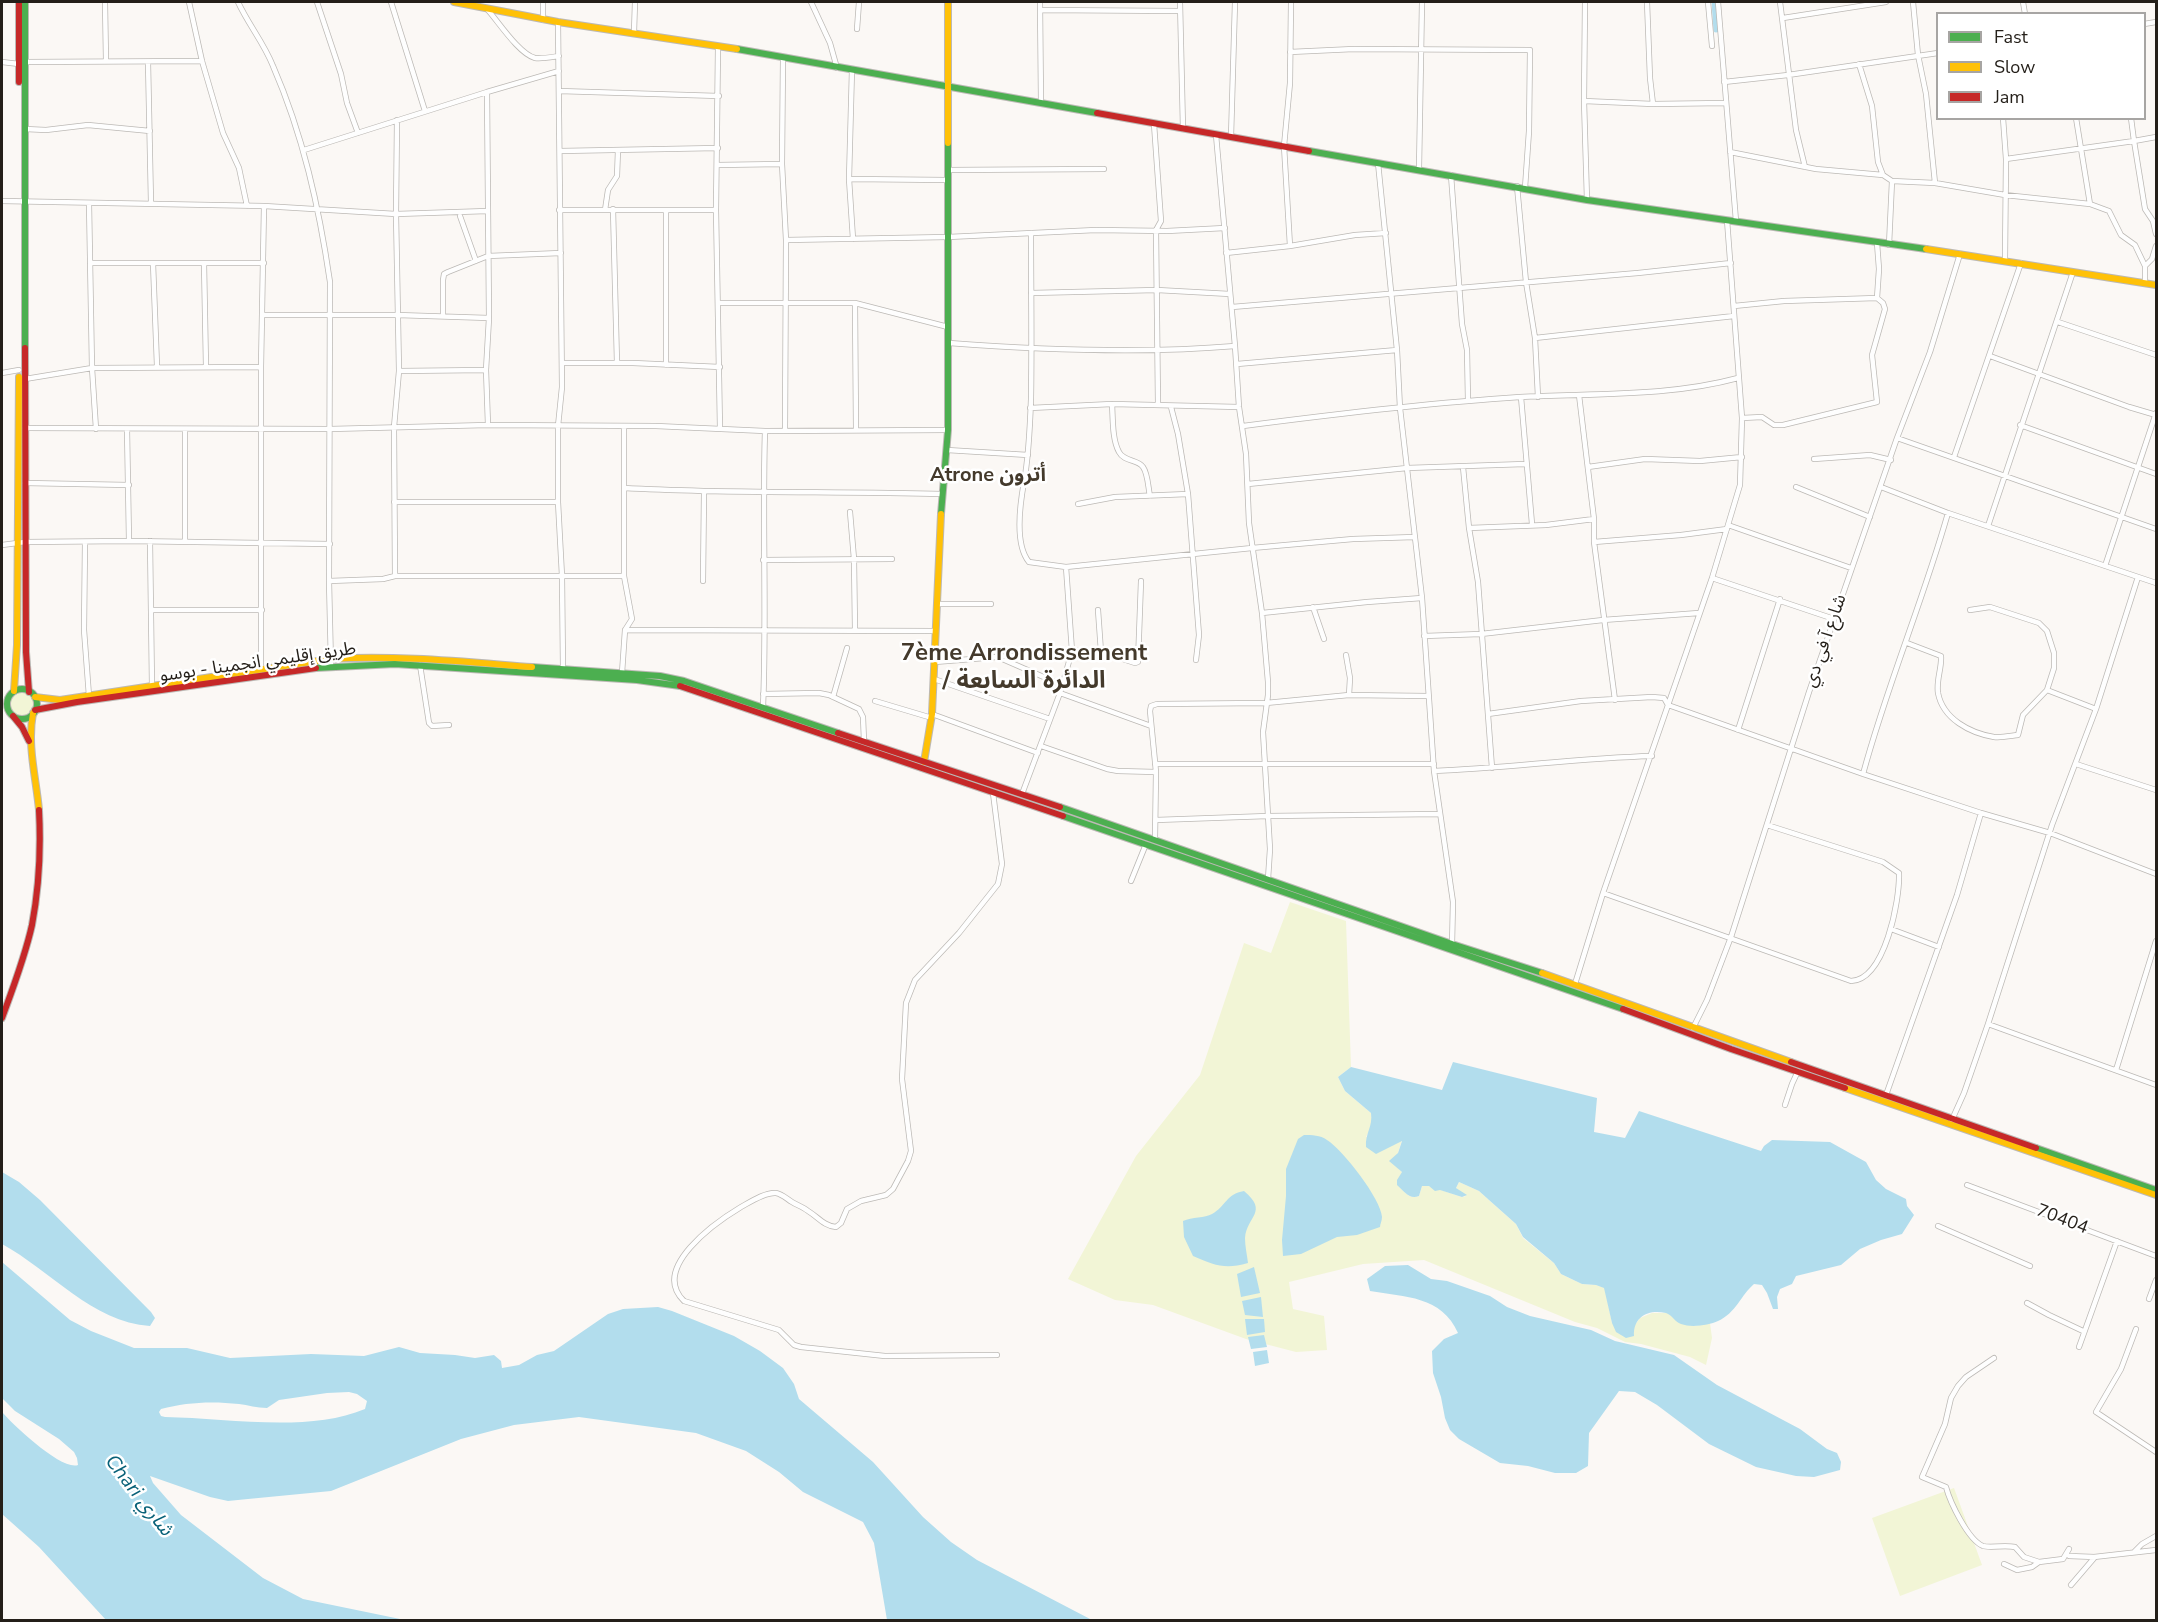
<!DOCTYPE html>
<meta charset="utf-8">
<style>
body{margin:0}
#map{position:relative;width:2158px;height:1622px;overflow:hidden;background:#fbf8f5;font-family:"Nunito Sans",sans-serif}
canvas{display:block}
.frame{position:absolute;inset:0;border:3px solid #241f19;pointer-events:none}
.legend{position:absolute;left:1936px;top:12px;width:210px;height:108px;box-sizing:border-box;background:#fff;border:2px solid #a7a5a3;margin:0;padding:8px 10px;list-style:none;font-size:18px;color:#241f19}
.legend li{display:flex;align-items:center;gap:12px;height:30px}
.legend b{width:30px;border:2px solid #a7a5a3}
</style>
<div id="map">
<canvas width="2158" height="1622"></canvas>
<div class="frame"></div>
<ul class="legend">
<li><b style="height:8px;background:#4caf50"></b>Fast</li>
<li><b style="height:8px;background:#ffc107"></b>Slow</li>
<li><b style="height:8px;background:#c62828"></b>Jam</li>
</ul>
</div>
<script>
const g = document.querySelector('canvas').getContext('2d');
g.lineJoin = 'round';
function fill(path, color) { g.fillStyle = color; g.fill(path, 'evenodd'); }
function trace(path, color, width, dash) { g.strokeStyle = color; g.lineWidth = width; g.lineCap = dash ? 'butt' : 'round'; g.setLineDash(dash || []); g.stroke(path); }
function write(font, color, halo, rows, align = 'center') {
  g.font = font + ' "Nunito Sans","Noto Sans Arabic",sans-serif'; g.lineWidth = 5; g.setLineDash([]); g.textBaseline = 'middle'; g.strokeStyle = halo; g.fillStyle = color; for (const [text, x, y, turn = 0] of rows) {
    g.save(); g.translate(x, y); g.rotate((+turn || 0) * Math.PI / 180); g.textAlign = isNaN(turn) ? turn : align; if (halo) g.strokeText(text, 0, 0); g.fillText(text, 0, 0); g.restore();
  }
}
fill(new Path2D(`
 M10 704a12 12 0 1 1 24 0a12 12 0 1 1-24 0Z
 M1290,902L1346,921L1351,1067L1338,1077L1345,1091L1371,1113L1373,1124L1366,1137L1402,1140L1398,1153L1397,1167L1402,1172L1398,1185C1404,1191 1409,1200 1419,1196L1422,1186H1429L1462,1197L1466,1196L1456,1188L1459,1182L1479,1191L1489,1200L1516,1224L1523,1238L1554,1263L1561,1274L1582,1284L1596,1285L1605,1288L1612,1323L1634,1326L1640,1318L1652,1313H1668L1694,1326L1710,1323L1712,1338L1706,1365L1690,1357L1641,1344L1625,1342L1597,1328L1575,1322L1424,1260L1363,1264L1289,1282L1293,1309L1324,1316L1327,1350L1296,1352L1246,1339L1153,1305L1115,1300L1068,1279L1136,1156L1200,1075L1244,943L1271,953Z
 M1954,1488L1982,1565L1900,1596L1872,1518Z`), '#f2f5d6');
fill(new Path2D(`
 M1453,1062L1597,1098L1594,1132L1625,1138L1639,1111L1761,1151L1764,1146L1772,1140L1830,1142L1866,1162L1876,1180L1886,1189L1906,1199L1907,1206L1914,1215L1902,1234L1881,1240L1860,1249L1841,1265L1796,1276L1792,1284L1780,1289L1777,1297L1778,1309H1773L1767,1293L1762,1285L1754,1284C1741,1295 1736,1313 1718,1321C1709,1325 1692,1328 1681,1324C1675,1322 1672,1315 1666,1313C1649,1309 1633,1316 1634,1336L1626,1338L1616,1332L1612,1323L1604,1288L1596,1285L1582,1284L1561,1274L1554,1263L1523,1237L1516,1224L1489,1200L1479,1191L1459,1182L1456,1188L1467,1195L1462,1197L1440,1190L1435,1191L1429,1186H1422L1419,1196C1409,1200 1404,1191 1397,1185V1180L1402,1172L1389,1161L1398,1153L1402,1141L1376,1154L1366,1147C1365,1133 1373,1127 1371,1113L1345,1091L1338,1077L1351,1067L1442,1090Z
 M1304,1135C1312,1135 1320,1135 1327,1140C1343,1150 1381,1199 1382,1217C1382,1221 1380,1224 1380,1227L1357,1235L1337,1237L1301,1254L1283,1256L1282,1240L1286,1196V1169L1298,1139Z
 M2,1172L19,1182L40,1200L151,1312L155,1318L150,1326C92,1322 50,1270 2,1244Z
 M1244,1191C1269,1212 1247,1216 1245,1238C1245,1246 1247,1255 1248,1263C1224,1270 1215,1265 1193,1256L1184,1237L1183,1221C1192,1217 1205,1218 1212,1214C1226,1206 1226,1194 1244,1191Z
 M2,1262L70,1320L91,1331L134,1348H187L230,1358L311,1354L364,1356L399,1347L420,1353L455,1355L475,1358L494,1355L501,1361L502,1368L519,1365L537,1355L554,1351L608,1314L623,1309L658,1307L672,1311L734,1336L760,1351L783,1368L794,1384L799,1399L873,1462L923,1517L951,1542L977,1560L1092,1620H887L874,1543L863,1522L803,1492L779,1472L746,1451L696,1433L579,1417L514,1425L461,1439L331,1491L248,1499L228,1501L210,1497L150,1476L153,1483L181,1515L263,1578L303,1599L405,1620H106L39,1547L2,1514V1412C13,1425 62,1471 78,1465L77,1458L74,1452L59,1439L15,1411L2,1398ZM349,1392L357,1394L367,1401L365,1409C308,1433 227,1418 165,1417L161,1416L159,1412L161,1409C186,1402 213,1401 239,1404C248,1405 257,1408 267,1408L279,1400L327,1393Z
 M1408,1265L1431,1279L1447,1281L1490,1296L1507,1307L1530,1316L1591,1330L1615,1341L1674,1355L1717,1385L1800,1429L1827,1449L1837,1453L1841,1462L1840,1470L1814,1477L1796,1476L1756,1467L1709,1444L1657,1405L1635,1392L1619,1391L1589,1433L1588,1466L1576,1473H1555L1528,1466L1500,1463L1459,1439L1450,1430L1445,1418L1441,1397L1433,1373L1432,1351L1444,1339L1458,1333C1442,1296 1405,1297 1370,1291L1367,1279L1385,1266Z
 M1254,1267L1260,1293L1241,1297L1237,1274Z
 M1261,1297L1263,1317L1245,1315L1242,1301Z
 M1245,1319H1264L1265,1332L1247,1335Z
 M1264,1335L1267,1347L1251,1349L1248,1337Z
 M1267,1350L1269,1363L1255,1366L1253,1352Z`), '#b2dded');
trace(new Path2D(`
 M1714,2L1716,30`), '#b2dded', 5);
const street = new Path2D(`
 M105,2L106,61
 M189,2L202,61L223,133L239,168L247,206
 M238,2C248,24 264,43 273,66C303,135 319,207 330,282L329,581L331,665
 M317,2L341,74L347,103L358,133
 M391,2L425,111
 M811,2L830,43L837,68
 M1040,2L1041,103
 M1180,2L1183,129
 M1585,2L1584,101L1587,200
 M1647,2L1650,78L1653,104
 M1708,2L1712,46
 M1718,2L1736,221
 M1780,2L1796,130L1805,167
 M1913,2L1918,55L1926,94L1935,183
 M2023,2L2025,14
 M487,9C498,21 519,54 535,58C542,59 552,57 559,56
 M1040,10L1180,11
 M1783,18L1886,2
 M543,20V2
 M558,22L562,387L558,426V502L562,576L563,669
 M2144,24L2156,22
 M857,29L859,2
 M634,32L635,2
 M718,47L716,210L720,429
 M1290,52L1354,49L1530,50L1529,131L1525,188
 M783,58L782,164L786,240L785,430
 M2,62L19,64
 M25,62L202,61
 M148,62L151,203
 M1859,64L1872,106L1878,162L1883,175
 M852,69L849,179L853,239
 M1724,82L1788,75L1938,53
 M559,91L719,96
 M487,92L559,71
 M1584,101L1653,104L1726,103
 M2003,118L2006,159L2005,260
 M2076,118L2090,204L2109,211L2121,235L2135,245L2145,266
 M2131,118L2134,141L2156,137
 M1154,124L1161,221L1156,230L1158,405
 M25,129L46,130L88,125L150,131
 M1216,135L1235,346L1239,407L1246,454L1249,523L1262,613L1268,682V695L1263,732L1270,849L1268,879
 M1231,137L1235,2
 M304,150L487,92L489,318L486,370L488,425
 M560,151L718,148
 M1730,152L1816,169L1883,175L1892,181L1935,183L2005,195L2090,204
 M2006,159L2134,141L2145,209L2153,221L2156,234
 M1378,163L1397,350L1400,408L1422,598L1434,771L1453,902L1452,945
 M717,165L782,164
 M1419,169L1422,2
 M948,170L1104,169
 M1451,175L1462,324L1467,350L1468,401
 M849,179L947,180
 M1517,186L1526,282L1535,338L1538,397
 M2,201L264,206L396,214L488,211
 M89,203L92,368L96,429
 M613,209L617,363
 M559,210H716
 M605,210L608,190L617,176L618,150
 M666,210V365
 M460,216L476,261
 M1031,233C1031,289 1032,344 1031,399C1030,427 1029,455 1024,482C1020,504 1014,544 1029,562L1066,567L1252,548L1353,539L1415,537
 M786,240L948,237L1096,230L1167,231L1225,228
 M1889,245L1892,181
 M1290,246L1284,146L1290,83L1291,2
 M1226,253L1290,246L1355,235L1386,233
 M90,263H264
 M153,263L157,366
 M204,263L206,367
 M2145,283V266L2152,259L2156,246
 M1031,293L1157,290L1230,294
 M1877,298L1879,269L1877,243
 M719,303H855L948,327
 M855,303L856,430
 M1734,306L1784,301L1877,298L1883,303L1885,309L1872,355L1877,402L1783,425H1774L1762,417L1742,418
 M1232,307L1638,273L1731,263
 M263,315H397L489,318
 M443,316V280L444,274L448,272L488,256L561,253
 M2058,322L2156,355
 M1535,338L1734,316
 M949,343C1043,350 1141,354 1235,346
 M1990,356L2129,407L2156,415
 M562,363H633L720,367
 M1237,364L1397,350
 M399,371L486,370
 M2,373L19,370
 M25,379L92,368L261,367
 M1579,395L1594,519V542L1615,700
 M1521,397L1532,524
 M1112,404C1113,419 1112,439 1119,452C1124,462 1138,459 1143,467C1148,474 1148,487 1150,496
 M1171,407L1178,434L1188,494L1199,635L1196,660
 M1030,408L1112,404L1239,407
 M2020,425L2156,474
 M1243,426C1335,414 1427,403 1520,397C1592,393 1668,397 1738,378
 M25,428L330,429L488,425L656,426L765,431L948,430
 M127,429L129,541
 M185,429V542
 M1897,438L2156,529
 M947,450L1028,455
 M1954,457L2021,263
 M1814,459L1870,455L1891,460
 M1463,467L1469,528L1478,582L1492,768
 M1588,467L1645,459L1700,461L1742,457
 M25,483L129,485
 M1248,484L1407,468L1525,464
 M1796,487L1870,517
 M1881,487L1948,513L2156,583
 M624,488C730,494 836,491 942,494
 M394,502H558
 M1078,504L1115,497L1188,494
 M850,512L854,559L855,630
 M1728,525L1851,568
 M1988,526L2073,272
 M1469,528L1546,525L1594,519
 M150,541L152,687
 M85,542L84,630L89,696
 M1594,542L1681,535L1727,529
 M2,545L25,542L129,541L330,544
 M763,560L892,559
 M2105,566L2156,413
 M395,576L394,427L399,371L396,214L397,120
 M1712,578L1834,619
 M329,581L383,579L395,576H624
 M703,581L704,493
 M937,604H991
 M1313,607L1324,639
 M151,610H262
 M1098,610L1101,652
 M1970,610L1990,607L2039,623L2047,631L2054,653V668L2047,690
 M1262,613L1367,602L1422,598
 M625,630L936,631
 M1424,636L1481,634L1603,620L1699,613
 M1907,643L1941,656C1942,668 1936,680 1938,693C1943,719 1970,733 1994,737C2001,738 2010,736 2018,735L2023,715L2047,690L2096,709
 M1346,655L1350,678L1349,695
 M1000,658L1062,685
 M935,662L1085,650L1101,652L1135,663L1138,662L1141,581
 M420,665L429,723L432,726L449,725
 M261,670V367L264,206
 M622,673L625,630L632,619L624,576V426
 M934,679L1050,719
 M1060,693L1151,726
 M763,694L819,693L829,695L859,709L863,717L864,741
 M833,697L847,648
 M875,701L932,718
 M763,707C767,615 762,523 765,431
 M932,714L1038,753
 M1488,714L1581,701L1652,697L1664,698L1668,705L1688,712L1863,774L1981,813L2050,833L2156,874
 M1738,730L1780,599
 M1041,746L1107,769L1118,771L1156,772
 M1155,764H1434
 M2076,764L2156,790
 M1434,771C1507,768 1579,758 1652,756
 M1863,774C1887,685 1923,601 1948,513
 M993,793L1002,864L998,884L959,933L915,980L906,1003L902,1079L911,1151L908,1161L893,1189L886,1195L861,1201L847,1209L841,1223L836,1227C824,1226 818,1217 808,1211C803,1207 797,1205 792,1202C787,1199 782,1194 776,1193C765,1192 750,1202 741,1207C716,1222 650,1268 684,1301L779,1330L794,1345L801,1347L885,1356L997,1355
 M1022,794L1060,693L1072,651L1066,567
 M1156,820L1268,816L1440,814
 M1155,839L1156,772L1150,711L1151,706L1157,704L1266,703L1349,695L1428,696
 M1131,881L1146,844
 M1603,893L1851,981C1885,980 1900,900 1899,873L1883,862L1767,825
 M1891,929L1939,947
 M1575,984L1603,893L1712,578L1740,485L1742,418L1727,220
 M1988,1024L2156,1085
 M1693,1028L1707,1000L1731,937L1809,692L1897,438L1930,352L1960,254
 M2116,1070L2156,941
 M1886,1095L1957,895L1981,813
 M1785,1105L1792,1084L1798,1071
 M1951,1122L1964,1093L1988,1024L2052,825L2096,709L2138,577
 M1967,1185L2156,1256
 M1938,1226L2030,1266
 M2149,1299L2156,1280
 M2027,1303L2049,1315L2083,1331
 M2136,1329L2121,1369L2096,1412L2156,1452
 M2079,1347L2117,1241
 M1994,1358L1966,1377L1958,1386L1951,1398L1945,1424L1922,1477L1946,1487C1950,1502 1968,1540 1983,1546C1989,1548 2005,1545 2015,1547L2024,1557L2039,1562
 M2134,1552L2142,1544L2156,1536
 M2069,1556L2095,1557L2071,1585
 M2094,1557L2156,1550
 M2004,1564L2017,1570L2032,1567L2039,1562L2063,1559L2069,1549`);
const fast = new Path2D(`
 M25,2V348
 M737,49L1097,113
 M1309,151L1587,200L1926,249
 M941,514L948,430V143
 M532,667L660,676L684,681L838,733
 M316,668L395,664L637,680L680,686
 M7 704a15 15 0 1 1 30 0a15 15 0 1 1-30 0Z
 M1060,807L1452,944L1542,973
 M1063,816L1623,1009
 M2036,1148L2156,1190`);
const slow = new Path2D(`
 M454,2L558,22L737,49
 M948,2V143
 M1926,249L2156,285
 M14,691L17,645L19,377
 M35,697L60,700L330,659C397,655 465,662 532,667
 M33,713C27,746 36,777 39,810
 M924,762L932,714L941,514
 M1542,973L1791,1062
 M1845,1088L2156,1195`);
const jam = new Path2D(`
 M19,2V82
 M1097,113L1309,151
 M25,348L26,652L29,692
 M680,686L1063,816
 M35,710L77,702L316,668
 M13,716L22,727L29,741
 M838,733L1060,807
 M1623,1009L1731,1049L1845,1088
 M2,1018C13,988 25,957 32,925C39,888 41,848 39,810
 M1791,1062L2036,1148`);
trace(street, '#bcb9b5', 6);
trace(fast, '#bcb9b5', 8);
trace(slow, '#bcb9b5', 8);
trace(jam, '#bcb9b5', 8);
trace(street, '#fefefe', 4.5);
trace(fast, '#4caf50', 6);
trace(slow, '#ffc107', 6);
trace(jam, '#c62828', 6);
write('18px', '#241f19', '#fff', [
 ["شارع آ في دي",1826,641,-71],
 ["طريق إقليمي انجمينا - بوسو",258,663,-8],
 ["70404",2062,1220,21]
]);
write('bold 20px', '#443a2c', '#fff', [
 ["Atrone أترون",988,476]
]);
write('italic 20px', '#086178', '#fff', [
 ["Chari شاري",138,1496,52]
]);
write('bold 24px', '#443a2c', '#fff', [
 ["7ème Arrondissement",1024,654],
 ["/ الدائرة السابعة",1024,682]
]);
</script>
